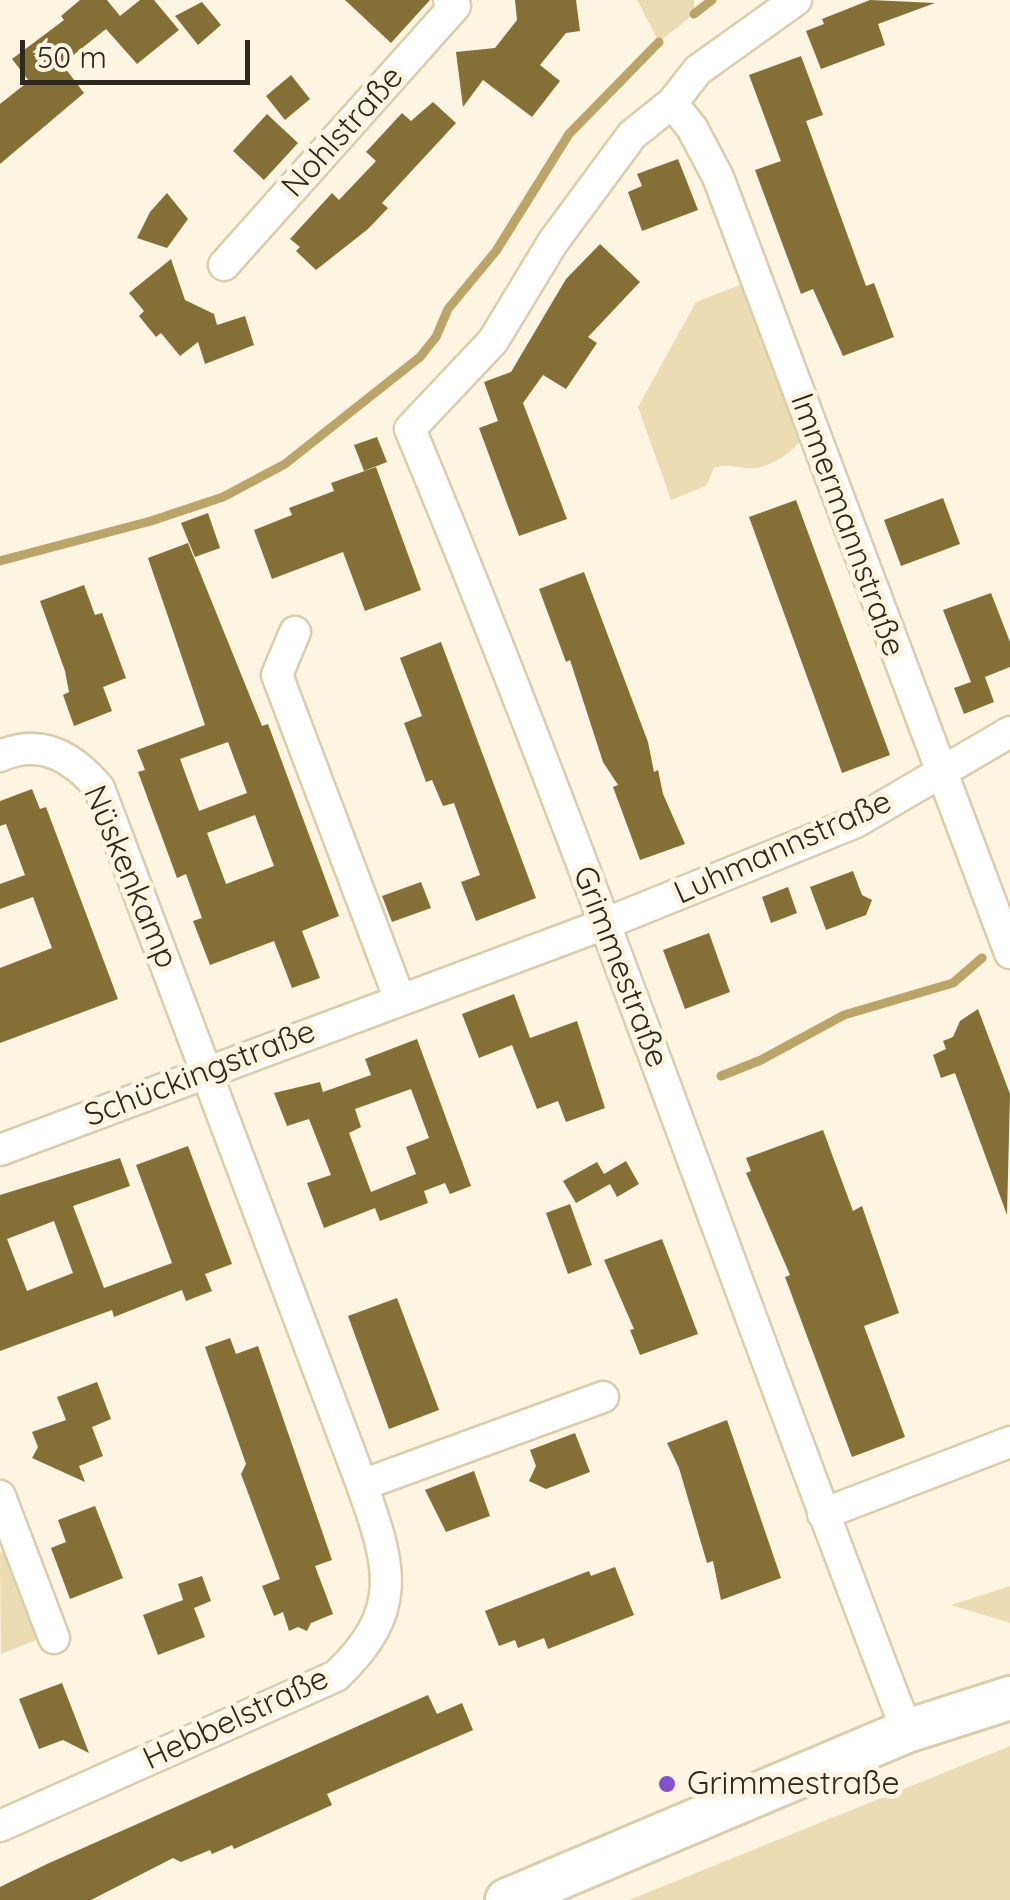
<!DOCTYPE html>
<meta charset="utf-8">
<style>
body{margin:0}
#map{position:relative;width:1010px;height:1900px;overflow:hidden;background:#fdf5e1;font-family:Quicksand,sans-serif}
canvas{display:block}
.scale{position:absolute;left:20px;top:40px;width:230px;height:45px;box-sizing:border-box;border:5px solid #2e291c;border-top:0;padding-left:12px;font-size:30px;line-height:35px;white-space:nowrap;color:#2e291c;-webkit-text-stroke:8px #fdf5e1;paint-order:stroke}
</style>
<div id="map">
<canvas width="1010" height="1900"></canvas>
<div class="scale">50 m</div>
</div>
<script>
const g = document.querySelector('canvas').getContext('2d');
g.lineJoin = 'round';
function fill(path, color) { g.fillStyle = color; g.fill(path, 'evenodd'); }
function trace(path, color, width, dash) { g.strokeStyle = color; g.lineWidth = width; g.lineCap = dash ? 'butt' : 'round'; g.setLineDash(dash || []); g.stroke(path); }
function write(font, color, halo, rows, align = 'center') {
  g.font = font + ' Quicksand,sans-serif'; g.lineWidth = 10; g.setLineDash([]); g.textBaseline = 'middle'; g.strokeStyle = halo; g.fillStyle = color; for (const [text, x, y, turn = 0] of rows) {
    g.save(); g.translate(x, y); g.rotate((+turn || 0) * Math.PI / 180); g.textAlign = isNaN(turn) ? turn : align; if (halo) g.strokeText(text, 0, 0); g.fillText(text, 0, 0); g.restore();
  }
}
fill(new Path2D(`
 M637,0H694V14L659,42Z
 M745,283L802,439C791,454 765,471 746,468C731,467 729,463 714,468L706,486L671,500L638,407L696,302Z
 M8,1549L44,1637L1,1654L0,1553Z
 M1010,1586V1623L951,1605Z
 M1010,1746V1900H629Z`), '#ecdcb3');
trace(new Path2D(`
 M694,14L712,0
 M0,561L151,521L223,497L285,464L420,357L436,337L448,309L496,251L569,134L659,42
 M721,1076L761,1060L844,1015L953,983L982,958`), '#bba46a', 9);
fill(new Path2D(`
 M80,0H107L120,16L140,0H154L179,30L137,64L106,29L62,64L84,93L0,164V104L29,81L12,59L64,20L61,16Z
 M345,0H430L391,43Z
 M515,0H576L580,31L566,33L540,65L560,81L532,117L483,80L463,107L456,52L495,48L517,20Z
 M870,0L935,3L878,24L885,45L821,69L806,31L824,24L822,19Z
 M202,2L221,25L198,45L175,16Z
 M801,56L823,115L806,121L866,286L874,283L894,337L843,356L813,289L801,294L755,170L781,161L749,75Z
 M291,75L310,99L285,120L266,96Z
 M433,102L456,123L382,203L388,208L368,229L316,270L296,251L300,247L290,239L332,193L339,200L376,161L366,152L402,113L411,121Z
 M267,114L298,143L264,180L233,151Z
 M678,159L698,210L642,231L628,192L642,186L637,174Z
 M167,193L188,219L167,248L137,238L150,212Z
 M600,244L640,282L588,337L597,343L566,389L543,375L523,403L567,519L519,536L479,428L498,421L484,382L511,372L566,279Z
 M171,259L185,300L214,314L217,325L245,316L254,345L205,364L198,342L180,356L161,333L156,337L139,316L144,311L129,293Z
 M377,437L387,462L364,471L354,445Z
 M376,467L421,590L365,611L343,552L272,579L254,530L292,515L289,508L334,491L331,483Z
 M943,498L960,544L901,566L884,520Z
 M796,500L890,755L842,773L749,517Z
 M208,513L220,548L195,557L181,523Z
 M188,543L262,726L268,724L339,916L302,931L320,978L292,988L274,941L210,965L193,921L202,918L186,874L177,878L138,772L145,770L137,750L205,725L148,558ZM228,742L247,793L199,811L180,759ZM255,815L274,866L226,884L207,833Z
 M584,572L648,742L654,772L658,770L663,794L685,844L640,860L613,787L618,785L603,762L570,660L566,662L539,589Z
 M84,585L95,615L102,613L126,678L103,687L112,711L74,726L63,695L69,692L65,671L40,601Z
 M991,593L1010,642V667L985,677L994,702L964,714L954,688L971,682L943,610Z
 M441,642L536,898L476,921L461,882L480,875L454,803L443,806L432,780L426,782L404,723L422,716L400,658Z
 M32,789L40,809L46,807L118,999L0,1043V968L52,948L33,897L0,909V884L25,875L6,824L0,826V801Z
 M853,871L862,895L872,900L866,915L826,930L810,887Z
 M421,882L431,908L392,922L382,896Z
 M788,887L797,913L771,923L762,897Z
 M709,933L730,992L685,1009L663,950Z
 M514,994L530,1038L577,1021L605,1108L566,1122L558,1101L537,1109L512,1045L479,1058L462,1014Z
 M978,1009L1010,1094L1007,1215L955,1073L941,1078L933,1055L946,1049L943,1041L953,1037L960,1021Z
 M417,1039L471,1186L450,1194L445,1183L424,1191L428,1203L380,1221L375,1208L324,1228L307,1183L331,1175L309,1119L287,1126L274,1093L320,1082L323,1092L371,1075L365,1059ZM411,1089L429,1138L406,1147L416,1174L371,1192L349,1133L361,1127L355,1109Z
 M823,1130L853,1211L862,1206L899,1313L864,1326L905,1437L852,1457L785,1277L790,1275L746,1173L751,1171L746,1158Z
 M188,1146L232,1264L205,1274L212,1291L186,1301L182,1290L114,1317L112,1310L0,1351V1195L120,1158L130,1186L73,1206L104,1288L172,1263L136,1165ZM54,1221L73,1273L27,1291L7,1239Z
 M626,1161L639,1184L617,1197L610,1184L576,1203L563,1181L597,1162L604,1174Z
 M570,1204L592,1265L568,1274L546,1213Z
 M662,1239L698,1334L640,1355L630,1330L634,1329L604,1260Z
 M397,1298L439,1410L389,1429L348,1316Z
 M230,1338L236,1354L258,1346L332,1560L315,1566L333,1614L311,1623L307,1631L298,1627L289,1631L283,1612L274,1616L262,1586L280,1579L241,1474L246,1464L205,1347Z
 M97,1382L111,1419L92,1427L103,1456L79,1466L85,1482L32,1458L38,1447L32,1432L66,1420L57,1397Z
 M727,1420L781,1578L721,1600L713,1561L707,1563L679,1468L667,1443Z
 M575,1433L590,1472L546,1489L529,1481L536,1466L530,1450Z
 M474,1471L490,1516L446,1532L425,1490Z
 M95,1506L123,1578L70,1599L51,1548L66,1542L58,1520Z
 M615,1567L634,1615L548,1649L544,1638L518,1648L515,1640L499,1646L485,1611L589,1571L591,1576Z
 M202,1576L211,1601L194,1608L205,1637L158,1655L143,1615L183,1600L178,1584Z
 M62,1683L89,1753L63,1740L39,1749L19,1699Z
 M428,1695L437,1714L462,1703L473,1730L327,1794L332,1805L234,1849L232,1845L212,1854L210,1850L181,1862L173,1858L91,1900H0V1887L47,1864Z`), '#846f36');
const street = new Path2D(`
 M796,0L698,70L672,103L632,135L553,242L493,341L410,429C589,858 739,1298 907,1731
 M672,103L692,128L718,177L1010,953
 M224,265L455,6L449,0
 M295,632L277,675L400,1000
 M0,756C41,738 73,757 99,788L362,1485C391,1566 405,1611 336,1676L0,1826
 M0,1150L602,925L856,822L1010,732
 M362,1485L603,1397
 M0,1496L54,1638
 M823,1514L1010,1442`);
const secondary = new Path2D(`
 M507,1900L907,1731L1010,1698`);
trace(street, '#dacdab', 35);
trace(secondary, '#dacdab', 48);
trace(street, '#fff', 30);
trace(secondary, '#fff', 42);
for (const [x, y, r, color] of [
 [667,1784,10,"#8352cb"]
]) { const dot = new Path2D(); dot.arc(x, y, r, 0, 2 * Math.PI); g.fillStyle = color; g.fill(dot); trace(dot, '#fdf5e1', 4); }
write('32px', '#2e291c', '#fdf5e1', [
 ["Nohlstraße",343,132,-48],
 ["Immermannstraße",847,525,70],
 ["Luhmannstraße",783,848,-24],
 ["Nüskenkamp",130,877,67],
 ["Grimmestraße",620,967,69],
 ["Schückingstraße",200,1074,-21],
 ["Hebbelstraße",236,1719,-25]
]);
write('32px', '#2e291c', '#fdf5e1', [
 ["Grimmestraße",687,1784]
], 'left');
</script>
